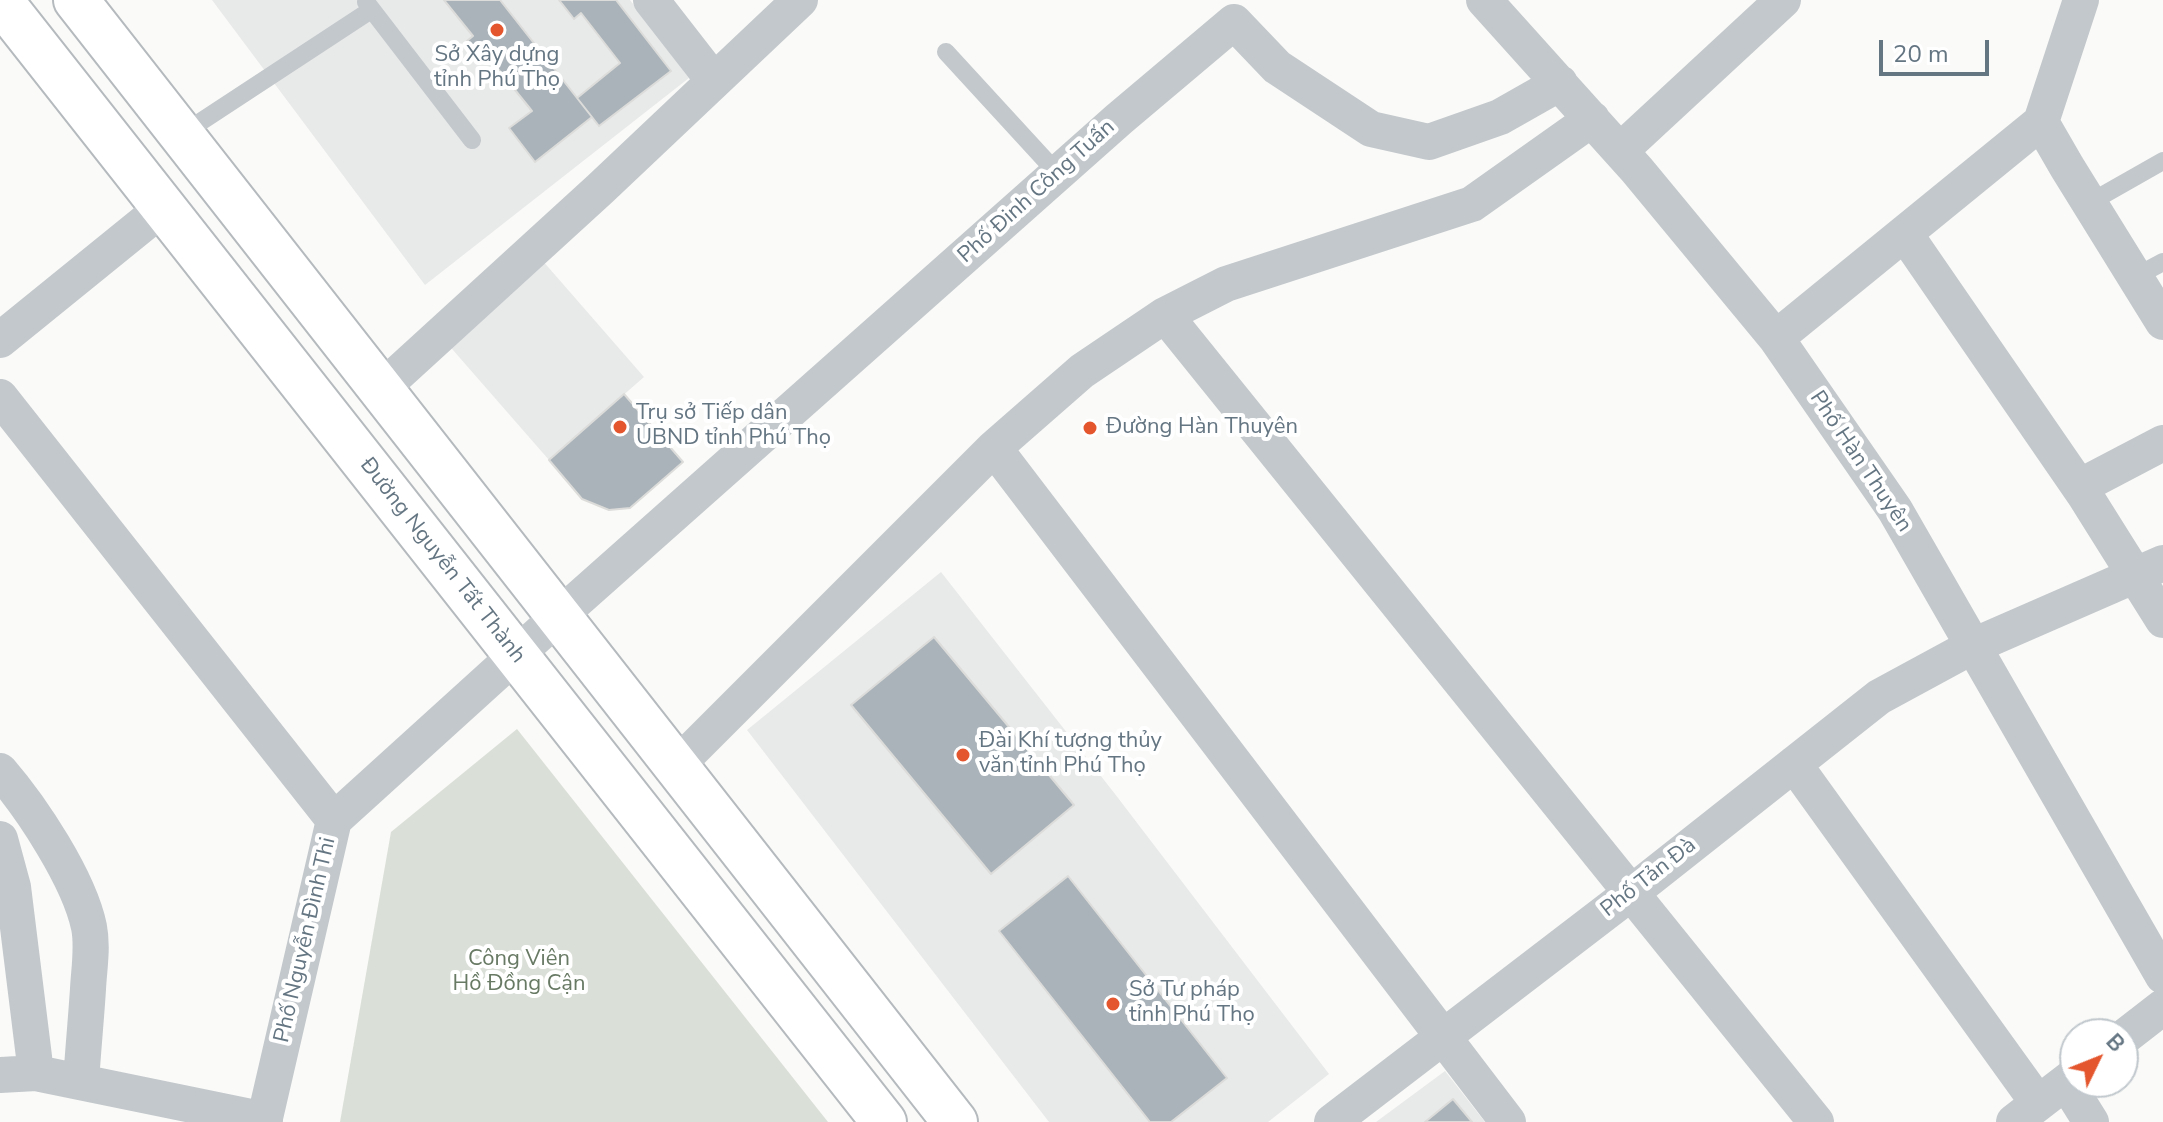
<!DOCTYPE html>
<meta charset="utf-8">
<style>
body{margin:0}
#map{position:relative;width:2163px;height:1122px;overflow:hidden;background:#fafaf8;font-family:"Nunito Sans",sans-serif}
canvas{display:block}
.north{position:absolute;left:2059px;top:1018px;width:80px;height:80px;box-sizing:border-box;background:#fff;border:2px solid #c1c8cd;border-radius:50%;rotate:47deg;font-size:22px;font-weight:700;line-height:32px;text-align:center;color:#657683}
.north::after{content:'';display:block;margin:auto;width:28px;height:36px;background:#e4572e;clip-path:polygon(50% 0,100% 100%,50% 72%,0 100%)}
.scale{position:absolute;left:1879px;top:40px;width:110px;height:36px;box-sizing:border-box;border:4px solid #657683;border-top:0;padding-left:10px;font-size:24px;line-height:28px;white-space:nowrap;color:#657683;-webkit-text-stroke:6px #fff;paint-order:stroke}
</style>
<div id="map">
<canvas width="2163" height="1122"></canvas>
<div class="north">B</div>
<div class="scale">20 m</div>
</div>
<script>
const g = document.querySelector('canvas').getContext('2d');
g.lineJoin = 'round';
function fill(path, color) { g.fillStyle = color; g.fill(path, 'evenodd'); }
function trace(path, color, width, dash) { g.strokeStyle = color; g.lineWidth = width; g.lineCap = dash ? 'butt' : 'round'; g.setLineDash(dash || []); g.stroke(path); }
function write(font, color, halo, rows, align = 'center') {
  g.font = font + ' "Nunito Sans",sans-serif'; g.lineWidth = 8; g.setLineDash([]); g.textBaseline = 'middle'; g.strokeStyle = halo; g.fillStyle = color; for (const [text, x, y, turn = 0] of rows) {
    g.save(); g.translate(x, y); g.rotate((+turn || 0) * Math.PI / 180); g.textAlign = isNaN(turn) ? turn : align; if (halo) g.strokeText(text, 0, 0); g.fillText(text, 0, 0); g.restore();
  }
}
fill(new Path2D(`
 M212,0H630L689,78L425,285Z
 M542,260L644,377L549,460L446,342Z
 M941,572L1115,794L1329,1074L1268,1122H1049L747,730Z
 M1445,1071L1485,1122H1376Z`), '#e8e9e9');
fill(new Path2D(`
 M517,729L828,1122H340L391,832Z`), '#dadfd7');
const building = new Path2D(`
 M444,0H500L592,117L535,162L509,128L532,111L490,59L484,63L467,41L473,36Z
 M559,0H616L671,71L599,126L577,98L620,63L581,13L574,19Z
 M624,394L683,462L630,508L609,510L582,499L549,460Z
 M934,637L1074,805L991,874L851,705Z
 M1068,876L1227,1078L1171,1122H1150L999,931Z
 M1453,1099L1472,1122H1425Z`);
fill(building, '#aab3b9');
trace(building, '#dcdcda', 2);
const primary = new Path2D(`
 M0,0L884,1122
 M76,0L955,1122`);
trace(primary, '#b5babe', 48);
trace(new Path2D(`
 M366,2L472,140
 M946,52L1058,174
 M182,134L371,10
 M2089,203L2163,161
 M2135,277L2163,262`), '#c3c8cc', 18);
trace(new Path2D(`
 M651,0L714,81
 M1484,0L1637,170L1776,338L1895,510L2163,976
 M2081,0L2041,122L2067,167L2163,322
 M1620,151L1783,0
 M1905,234L2084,494L2163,620
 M1165,315L1816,1122
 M1776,338L2041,122
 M0,340L164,207
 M381,389L600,189L800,0
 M0,397L334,820
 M994,448L1508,1122
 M2079,487L2163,443
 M1794,764L2038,1103
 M676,766L994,448L1082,371L1165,315L1226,284L1472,204L1592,119
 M0,771C32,808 79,879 89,927C93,947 89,969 88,989C86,1020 83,1051 81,1082
 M0,839L13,887L36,1073
 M2123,1038L2163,1007
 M0,1075L36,1073L265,1120
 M2066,1082L2091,1122
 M264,1122L334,820L559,616L1119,119L1234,22L1277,67L1371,129L1429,142L1500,117L1560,83
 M1332,1122L1631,893L1879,697L1973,646L2163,563
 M2014,1122L2075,1075`), '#c3c8cc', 36);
trace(primary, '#fff', 44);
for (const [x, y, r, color] of [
 [497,30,8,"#e4572e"],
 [620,427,8,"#e4572e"],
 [1090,428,8,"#e4572e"],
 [963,755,8,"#e4572e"],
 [1113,1004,8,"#e4572e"]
]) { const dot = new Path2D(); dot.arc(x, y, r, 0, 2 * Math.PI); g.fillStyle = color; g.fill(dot); trace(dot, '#fff', 3); }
write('22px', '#657683', '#fff', [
 ["Sở Xây dựng",497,56,"center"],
 ["tỉnh Phú Thọ",497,81,"center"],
 ["Trụ sở Tiếp dân",636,414],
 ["UBND tỉnh Phú Thọ",636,439],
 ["Đường Hàn Thuyên",1106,428],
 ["Đài Khí tượng thủy",979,742],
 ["văn tỉnh Phú Thọ",979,767],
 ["Sở Tư pháp",1129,991],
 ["tỉnh Phú Thọ",1129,1016]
], 'left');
write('22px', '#657683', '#fff', [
 ["Phố Đinh Công Tuấn",1037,192,-42],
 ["Phố Hàn Thuyên",1860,462,56],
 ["Đường Nguyễn Tất Thành",442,561,52],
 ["Phố Tản Đà",1649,878,-38],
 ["Phố Nguyễn Đình Thi",306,940,-77]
]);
write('22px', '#687a64', '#fff', [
 ["Công Viên",519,960],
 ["Hồ Đồng Cận",519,985]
]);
</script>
